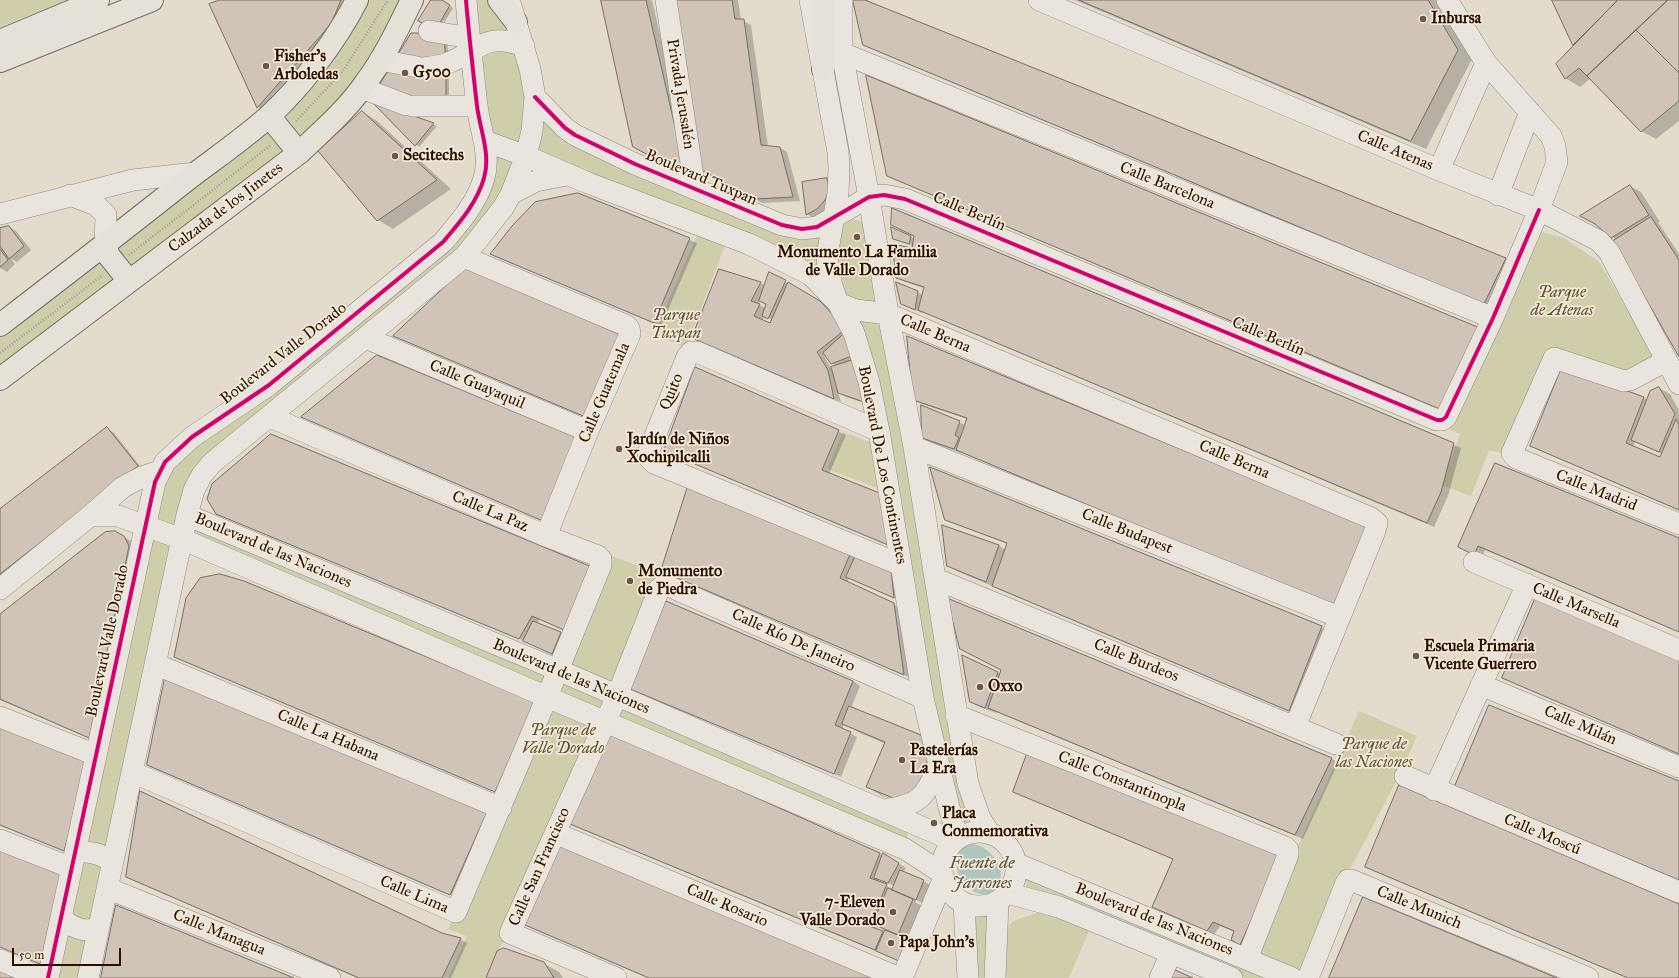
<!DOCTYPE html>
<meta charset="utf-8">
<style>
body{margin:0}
#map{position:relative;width:1679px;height:978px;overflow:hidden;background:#e3dccc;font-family:"IM FELL Great Primer",serif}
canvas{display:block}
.scale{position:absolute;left:12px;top:948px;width:109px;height:18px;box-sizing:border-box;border:2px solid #2b1001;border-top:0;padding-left:5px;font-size:12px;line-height:14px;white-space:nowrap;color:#2b1001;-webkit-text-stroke:3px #f3ead8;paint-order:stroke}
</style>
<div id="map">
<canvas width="1679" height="978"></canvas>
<div class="scale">50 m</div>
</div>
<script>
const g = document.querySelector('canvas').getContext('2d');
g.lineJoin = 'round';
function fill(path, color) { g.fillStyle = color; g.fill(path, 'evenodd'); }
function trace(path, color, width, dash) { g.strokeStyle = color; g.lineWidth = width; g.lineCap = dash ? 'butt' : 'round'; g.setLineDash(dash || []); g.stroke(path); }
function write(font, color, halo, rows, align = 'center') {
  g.font = font + ' "IM FELL Great Primer",serif'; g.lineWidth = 3.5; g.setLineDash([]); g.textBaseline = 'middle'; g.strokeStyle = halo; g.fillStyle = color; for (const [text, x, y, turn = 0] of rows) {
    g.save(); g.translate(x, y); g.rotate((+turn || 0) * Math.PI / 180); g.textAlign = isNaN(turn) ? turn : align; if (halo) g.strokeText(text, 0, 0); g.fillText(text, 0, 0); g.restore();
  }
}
fill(new Path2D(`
 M0,0H66L0,27Z
 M360,0H411L394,33L297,152L0,376V328L270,119Z
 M467,0H498L522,45L471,51Z
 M512,44L529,69L525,156L463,256L199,478L87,978H48L161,471L444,242L485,178L473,53Z
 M536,99L564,128L782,226L833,220L819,281L567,174L528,183Z
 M851,219L865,222L977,828L957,833L903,565L834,285L836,226Z
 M701,226L728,237L686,348L654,334Z
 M1535,230L1564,238L1599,262L1654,355L1625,378L1550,355L1508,455L1489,450L1471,496L1441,485L1460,434L1449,430Z
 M843,432L873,443L883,490L827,469Z
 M192,517L911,824L904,847L187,541Z
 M612,556L659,574L614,691L562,669Z
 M547,697L606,722L510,933L497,951L486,978H448L467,936L448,929Z
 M1359,711L1417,736L1400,774L1347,875L1308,978H1232L1093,921L1069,978H968V908L978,915L989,917L998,938L1013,921L1045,910L1023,897L1027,883L1021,868L1247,958Z`), '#cfcdaa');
fill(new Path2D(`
 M973,844C990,846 1009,870 997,887C976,916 931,851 973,844Z`), '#afc6bd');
fill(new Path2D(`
 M223,0H356L273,116L258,107L210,5Z
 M432,0H441L453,8L439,31L447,39L449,63H428L449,78V102L414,117L437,126L419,147L372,100L424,34Z
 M602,0H652L693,178Z
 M660,0H738L741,20L751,25L768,147L780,148L787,152L800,201L762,203L703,169Z
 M854,0H863L1513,263L1491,308L871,48Z
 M1075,0H1437L1472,59L1426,149Z
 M1553,0H1679V121L1656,139L1641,131L1591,78L1580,87L1565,78L1557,64L1574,45Z
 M363,112L377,121L451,189L393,229L378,220Z
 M827,179L834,184L829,208L814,218L807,214Z
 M1630,186L1641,192L1660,222H1658L1679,254V356L1616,240L1598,225Z
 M578,194L697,243L661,326L491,254Z
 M893,210L1461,448L1448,496L1434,527L922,311V313L901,304L897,284L923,295L924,288L905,282L897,277L913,246L898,240L911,237L915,239V236Z
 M9,227L16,231L31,250L17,262L10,258L15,264L7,272L0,268V229Z
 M466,269L596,421L394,336Z
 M720,270L765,285L769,273L827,306L853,334L871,405L846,397L838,392L841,402L694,338ZM760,300L767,304L765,308L758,304ZM764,316L773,320L771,325L762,321ZM826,355L832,363L837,366L831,368L824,356Z
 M908,337L1340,611L965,454L935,444L923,437L922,407L965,425L967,419L922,404L914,399Z
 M1563,368L1648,400L1659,388L1670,394L1679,410V510L1531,446ZM1635,442L1662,454L1661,458L1633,447Z
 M696,369L846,435L829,474L895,548L665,451Z
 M107,428L114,433L144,471L0,584V510Z
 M1495,465L1679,539V632L1485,550L1481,559L1466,551Z
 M932,469L1329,631L1296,714L959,572L948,565L943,527L999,546L1006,550L1008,544L953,523L946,519Z
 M217,513L591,568L571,634L540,619L537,624L568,637L560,658L527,642Z
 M115,532L131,541L136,551L96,741L0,700V616Z
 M849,555L890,571L902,577L905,603L849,578L847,583L901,608L911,678L662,571Z
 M960,649L1331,758L1338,763L1303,839L997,712L996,713L982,708L971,702L998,673L1001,674L1002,670Z
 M175,657L534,703L503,795Z
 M853,681L860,686L851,708L942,759L909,806L882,796L867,787L886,744L858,732L844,724L842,729L857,737L841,777L631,689ZM882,792L898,799V801L882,795Z
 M0,729L88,764L72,854L0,825Z
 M155,769L487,813L458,898Z
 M1679,783V880L1463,789Z
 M1014,792L1280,856L1248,948L1239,944L1235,932L1220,926L1214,935L1161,910L1174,859Z
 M578,827L880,854L883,856L884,854L906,868L903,872L931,885L923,903L916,900L915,902L924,907L909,941L904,939L913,956L909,965ZM878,879L895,886L893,889L877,882ZM878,926L885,931V933L876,930Z
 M1374,871L1679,905V978H1628Z
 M127,877L460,939L467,943L451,978H358Z
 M526,925L873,978H649Z
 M543,963L559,972L563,978H487Z`), '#0003');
const building = new Path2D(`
 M220,0H341L331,24L257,108L209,4Z
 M431,0H442L450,5L435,31L444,36L446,62L422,74L446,75V100L411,115L434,123L415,146L370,100L411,33H423L425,24L418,21Z
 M601,0H646L686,175L633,147Z
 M659,0H732L735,19H744L761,145L780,147L793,197L754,199L702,170Z
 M853,0H865L1506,258L1484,304L863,45Z
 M1079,0H1428L1458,50L1411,141Z
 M1552,0H1618L1573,45Z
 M1618,0H1668L1587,76L1579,68L1565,79L1556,64Z
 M1668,0H1679V73L1636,30Z
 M1636,30L1679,73V101L1641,132L1587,76Z
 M866,75L1480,328L1442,410L887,176Z
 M362,111L437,180L377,221L318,151Z
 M827,178L829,191L825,200L817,209L806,215L802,182Z
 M1630,185L1649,215L1611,238L1595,224L1580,216Z
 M578,193L690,238L654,323L490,254L512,226L535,202Z
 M892,208L1454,443L1441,492L1427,523L918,310L924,287L896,278L892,244L912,248L914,236L891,225Z
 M1651,217L1679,260V357L1613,241Z
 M9,226L24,246L9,259L0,246V228Z
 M891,227L911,236L909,244L893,239Z
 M0,249L8,260L0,267Z
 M466,267L623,336L588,418L393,336Z
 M719,269L761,282L751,301L760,304L754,316L770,323L788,282L820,301L846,329L817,352L828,370L834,399L692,338Z
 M769,272L786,280L768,319L762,316L766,304L759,301Z
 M896,282L918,291L915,310L901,304Z
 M847,331L857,354L831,364L823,353Z
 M907,336L1369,527L1333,607L956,450L967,418L913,400Z
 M377,355L578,438L543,521L301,417Z
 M856,359L864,402L838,393L831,367Z
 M695,367L839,430L822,470L882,494L888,545L664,451Z
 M1562,367L1644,397L1626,443L1660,457L1676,419L1679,425V510L1530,446Z
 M1659,387L1675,414L1659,452L1631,440L1650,391Z
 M921,405L960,421L955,435L959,438L954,449L922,438Z
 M107,427L138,466L0,574V509Z
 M271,434L592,567L564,630L532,616L519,639L216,514L207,499L212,484Z
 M1495,463L1679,538V632L1478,546L1474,555L1458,547Z
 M930,467L1322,626L1289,711L992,586L1007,543L945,520Z
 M688,486L850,554L840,578L894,603L904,675L661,571Z
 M942,525L999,545L986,582L947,566Z
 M115,531L124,536L129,546L89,738L0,699V614L105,532Z
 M856,555L891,570L894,598L846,577Z
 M220,574L244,581L535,702L495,792L174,657L186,598L200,578Z
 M947,598L1332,758L1295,835L988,708L1001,670L960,649Z
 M1535,599L1679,660V754L1502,678Z
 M666,601L853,681L835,725L851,732L834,774L630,689Z
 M533,621L561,632L552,654L523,641Z
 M962,655L998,672L985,708L970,702Z
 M165,678L487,812L450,895L147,765Z
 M1489,705L1679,781V880L1455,786Z
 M849,706L921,735L927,749V771L916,793L893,798L866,787L885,742L842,724Z
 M0,728L89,763L64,851L0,825Z
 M607,731L880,853L870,878L887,884L869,926L883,931L875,950L570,824Z
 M1027,754L1280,855L1240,945L1231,940L1234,931L1213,922L1207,931L1152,907L1173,859L1013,792Z
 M1399,785L1679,904V978H1628L1365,867Z
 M140,791L442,933L461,938L442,978H359L126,877Z
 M561,844L875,978H649L525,925Z
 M0,848L61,873L40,964L0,947Z
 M883,853L899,863L888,883L874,878Z
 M900,870L924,880L916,900L892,890Z
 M888,888L913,899L898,935L873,924Z
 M1363,897L1557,978H1329Z
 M116,905L294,978H101Z
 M885,930L898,935L906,951L901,962L876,951Z
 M504,948L544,962L554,978H486L497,951Z
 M1173,969L1193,978H1169Z
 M0,971L16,978H0Z`);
fill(building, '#d0c3b7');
trace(building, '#766e64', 1);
const minor = new Path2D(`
 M666,0L695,189
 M810,0L838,152L839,168L838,193L827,256L828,269L832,286L838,303L854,333L869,382L879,431L923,698L949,807L958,839
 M842,0V53L869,197L888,314L914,447L968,784L980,818L990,834
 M1039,0L1439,170L1539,210L1599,241L1609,252L1679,384
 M429,31L470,38
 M842,53L1493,318
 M380,60L417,67
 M423,68C431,67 441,66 448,63C482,49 484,32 524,46
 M362,88L406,105
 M535,97L565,128L575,135L635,164L782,225L802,229L817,227L869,197L884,195L905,199L1437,420H1442L1446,417L1493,318L1539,210L1557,162L1555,146L1551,136L1486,63L1447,0
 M413,106H477
 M485,141L526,156L588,183L749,244L811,275L838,303L856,310L888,314L1371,518L1377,523L1375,531L1295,727
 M1439,170L1486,63
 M511,194L536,181L567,175
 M70,195L96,205L106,215L105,245
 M1498,195L1530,112
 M0,214L133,180L195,173
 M464,257L625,325L629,328L630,334L588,431L546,536
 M366,338L588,431
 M1666,361L1630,380L1624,381L1554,358L1512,453L1516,458L1679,524
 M879,431L697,352H691L687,357L648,453L649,458L654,463L901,565
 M914,447L1339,617
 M187,515L558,670L954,841
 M90,516H118L182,539L547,697L905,849L942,873
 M1474,562L1679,650
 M936,579L1336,744
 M0,589L90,516L123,487L142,477L160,471
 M155,664L501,808
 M1481,685L1679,767
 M956,715L1285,847L1288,850V855L1247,959
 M0,717L96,755
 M132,772L456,912L547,697L601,565V559L598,556L546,536L270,417
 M1405,776L1679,892
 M1434,790L1527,584
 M885,810C921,804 924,798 939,765
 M942 869a37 37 0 1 1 74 0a37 37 0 1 1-74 0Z
 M555,833L899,978
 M0,840L72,868
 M75,852C89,851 102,853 112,863
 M1015,863L1292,978
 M107,888L330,978
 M1007,893L1059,907L1232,978
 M964,904L968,978
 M61,918C71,927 86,934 99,927
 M0,960L42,978
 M48,978L155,482L165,462L192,437L269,385L443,242C459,223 477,203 484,178C491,154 480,130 477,106C473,71 469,35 466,0
 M88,978L187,515L194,490L202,475L212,463L464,257L503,208L511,194L526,156L532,131L535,97L530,69L511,6
 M616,978L510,933L617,696L659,589L663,586H668L923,698
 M902,978L943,880
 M995,978L998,902
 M1160,978L1171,953
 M1308,978L1346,883L1348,880H1351L1588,978`);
const major = new Path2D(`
 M499,0L516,22
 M0,41L98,0
 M0,61L152,0
 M823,69L824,0
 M269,116L299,153
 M105,245L109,256L129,281
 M0,325C60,279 120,233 179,186C208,163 240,142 268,117C302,86 336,41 357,0
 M0,379L299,153C322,131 348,109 366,82C385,57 398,28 412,0`);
trace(minor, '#918a7e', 22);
trace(major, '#766e64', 24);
trace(new Path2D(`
 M296,121L343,71L388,0
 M129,255L271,145
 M0,353L103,275`), '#a39e96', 2.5, [1, 2]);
trace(minor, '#e9e5de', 21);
trace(major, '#e6e1d8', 22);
trace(new Path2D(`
 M535,97L565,128L575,135L635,164L782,225L802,229L817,227L869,197L884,195L905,199L1437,420H1442L1446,417L1493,318L1539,210
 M48,978L155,482L165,462L192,437L269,385L443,242C459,223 477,203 484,178C491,154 480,130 477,106C473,71 469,35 466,0`), '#d6006c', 4);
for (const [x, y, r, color] of [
 [1423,19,4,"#6b5748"],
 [266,66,4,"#6b5748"],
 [405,73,4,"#6b5748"],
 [395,156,4,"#6b5748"],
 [857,237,4,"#6b5748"],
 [619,449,4,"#6b5748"],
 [630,581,4,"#6b5748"],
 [1416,656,4,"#6b5748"],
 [980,687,4,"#6b5748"],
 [902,760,4,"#6b5748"],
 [934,823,4,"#6b5748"],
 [893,912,4,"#6b5748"],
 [891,943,4,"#6b5748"]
]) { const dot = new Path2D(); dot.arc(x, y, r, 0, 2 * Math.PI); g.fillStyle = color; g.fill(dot); trace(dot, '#f3ead8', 1.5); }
write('bold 16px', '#2b1001', '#f3ead8', [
 ["Inbursa",1431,19],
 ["Fisher's",274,57],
 ["Arboledas",274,75],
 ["G500",413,73],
 ["Secitechs",403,156],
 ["Monumento La Familia",857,253,"center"],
 ["de Valle Dorado",857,271,"center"],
 ["Jardín de Niños",627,440],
 ["Xochipilcalli",627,458],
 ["Monumento",638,572],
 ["de Piedra",638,590],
 ["Escuela Primaria",1424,647],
 ["Vicente Guerrero",1424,665],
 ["Oxxo",988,687],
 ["Pastelerías",910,751],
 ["La Era",910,769],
 ["Placa",942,814],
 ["Conmemorativa",942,832],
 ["7-Eleven",885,903,"right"],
 ["Valle Dorado",885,921,"right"],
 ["Papa John's",899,943]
], 'left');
write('16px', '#2b1001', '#f3ead8', [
 ["Privada Jerusalén",680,94,81],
 ["Calle Atenas",1395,151,23],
 ["Boulevard Tuxpan",701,178,23],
 ["Calle Barcelona",1167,186,22],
 ["Calzada de los Jinetes",226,208,-37],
 ["Calle Berlín",969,212,23],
 ["Calle Berna",935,334,23],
 ["Calle Berlín",1268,337,23],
 ["Boulevard Valle Dorado",284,354,-38],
 ["Calle Guayaquil",477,385,23],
 ["Quito",672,392,-68],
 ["Calle Guatemala",605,393,-67],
 ["Calle Berna",1234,460,23],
 ["Boulevard De Los Continentes",882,465,79],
 ["Calle Madrid",1596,491,22],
 ["Calle La Paz",490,512,23],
 ["Calle Budapest",1127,532,22],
 ["Boulevard de las Naciones",273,551,23],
 ["Calle Marsella",1576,606,23],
 ["Boulevard Valle Dorado",108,641,-78],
 ["Calle Río De Janeiro",793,641,24],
 ["Calle Burdeos",1136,661,22],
 ["Boulevard de las Naciones",571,677,23],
 ["Calle Milán",1580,726,23],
 ["Calle La Habana",328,736,23],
 ["Calle Constantinopla",1122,782,22],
 ["Calle Moscú",1542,835,23],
 ["Calle San Francisco",540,867,-66],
 ["Calle Lima",414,895,23],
 ["Calle Rosario",727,906,23],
 ["Calle Munich",1419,908,22],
 ["Boulevard de las Naciones",1154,920,22],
 ["Calle Managua",219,933,22]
]);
write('italic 16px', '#5f4e32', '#f3ead8', [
 ["Parque",1562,293],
 ["de Atenas",1562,311],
 ["Parque",676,316],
 ["Tuxpan",676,334],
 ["Parque de",563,731],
 ["Valle Dorado",563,749],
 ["Parque de",1374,745],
 ["las Naciones",1374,763]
]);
write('italic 17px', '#524c40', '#f3ead8', [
 ["Fuente de",982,864],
 ["Jarrones",982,884]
]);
</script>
